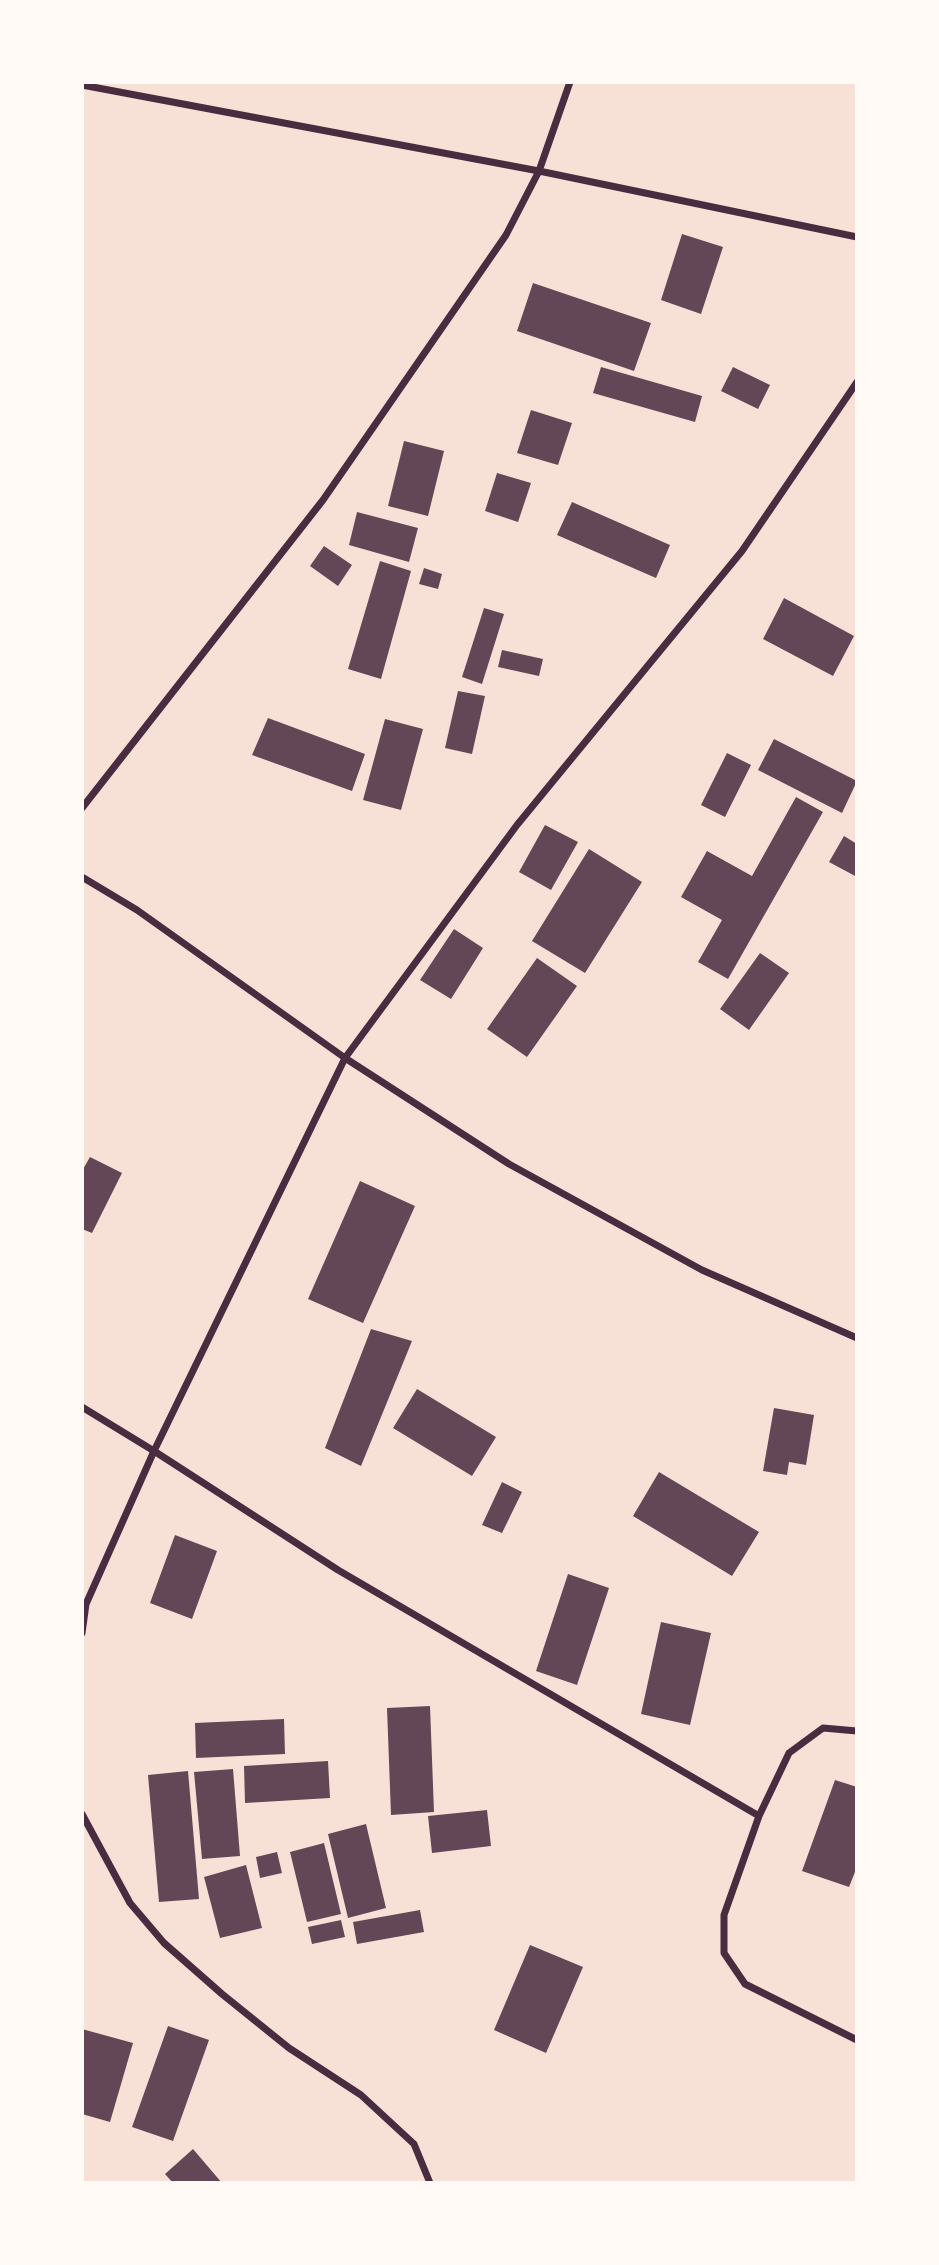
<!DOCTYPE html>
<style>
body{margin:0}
#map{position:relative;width:939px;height:2265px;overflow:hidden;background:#f7e1d7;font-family:Georgia,serif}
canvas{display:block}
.frame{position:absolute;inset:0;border:84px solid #fffaf5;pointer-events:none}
</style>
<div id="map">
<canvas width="939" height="2265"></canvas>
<div class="frame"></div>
</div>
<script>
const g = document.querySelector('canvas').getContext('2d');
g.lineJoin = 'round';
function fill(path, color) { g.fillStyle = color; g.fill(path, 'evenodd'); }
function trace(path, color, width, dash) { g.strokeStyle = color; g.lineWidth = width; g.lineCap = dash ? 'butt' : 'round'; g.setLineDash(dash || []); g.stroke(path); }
fill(new Path2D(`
 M682,234L723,247L701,314L661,300Z
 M533,283L651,323L634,371L517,331Z
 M601,367L702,396L695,422L593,393Z
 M733,367L770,385L758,409L721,391Z
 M531,410L572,423L558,465L517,453Z
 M404,441L444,451L428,516L388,506Z
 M497,473L531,483L518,522L485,511Z
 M572,502L670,545L656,578L557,535Z
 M357,512L418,528L409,562L349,545Z
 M324,546L352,565L338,586L310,566Z
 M380,561L411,571L381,679L348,669Z
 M424,568L442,574L438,589L419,584Z
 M784,598L854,636L833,676L763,639Z
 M484,608L504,614L482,684L462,677Z
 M502,650L543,659L539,676L498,667Z
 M458,691L485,696L472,754L445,748Z
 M268,718L365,754L352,791L252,755Z
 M385,719L423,729L401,810L363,800Z
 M774,739L857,781L842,813L758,770Z
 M727,753L751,765L725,817L701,805Z
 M796,797L823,812L728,979L698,962L722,920L681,897L707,851L752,876Z
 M545,825L578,842L551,890L519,872Z
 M844,836L857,844V877L829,862Z
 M589,849L642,882L585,973L532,941Z
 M454,929L483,948L451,999L420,980Z
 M760,953L789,973L749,1030L720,1009Z
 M537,958L577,986L527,1057L487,1029Z
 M90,1157L122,1173L92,1233L82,1229V1171Z
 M360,1181L415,1206L363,1323L308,1299Z
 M371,1329L412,1341L361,1466L325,1448Z
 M417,1389L496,1437L472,1476L393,1428Z
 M774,1408L814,1415L806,1465L789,1462L787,1475L763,1471Z
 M659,1472L759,1532L732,1576L633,1516Z
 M502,1482L522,1492L502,1533L482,1525Z
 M175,1535L217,1551L192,1619L150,1603Z
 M568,1574L609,1588L577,1685L536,1671Z
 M661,1622L711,1633L690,1725L641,1714Z
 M430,1706L434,1812L391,1815L387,1708Z
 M284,1719L285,1754L196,1758L195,1723Z
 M328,1761L330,1798L245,1803L244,1766Z
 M233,1769L240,1856L202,1859L194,1772Z
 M188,1771L199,1899L159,1902L148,1775Z
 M835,1780L857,1787V1867L849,1887L802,1871Z
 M487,1810L491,1846L432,1853L428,1816Z
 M366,1824L386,1908L348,1918L328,1834Z
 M324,1843L341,1914L307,1922L290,1852Z
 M277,1852L282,1873L260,1878L256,1857Z
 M246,1865L262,1928L220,1938L204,1877Z
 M420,1910L424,1932L357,1944L353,1922Z
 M341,1920L345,1937L312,1944L308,1927Z
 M530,1945L583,1967L546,2053L494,2030Z
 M168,2026L209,2040L173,2141L132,2127Z
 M82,2029L133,2043L110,2122L82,2114Z
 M193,2149L222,2183H173L165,2174Z`), '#644757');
trace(new Path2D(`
 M82,85L539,171L857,237
 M82,808L323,500L506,235L539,171L570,82
 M82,877L137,910L345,1058L509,1164L702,1270L857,1338
 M82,1407L154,1451L338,1570L759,1816
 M82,1633L86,1604L154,1451L345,1058L517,825L742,551L857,382
 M857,1731L823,1728L789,1753L759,1816L724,1915V1953L745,1984L857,2040
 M82,1814L130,1903L164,1943L222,1994L289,2048L361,2095L414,2144L430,2183`), '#4a2c40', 7);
</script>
